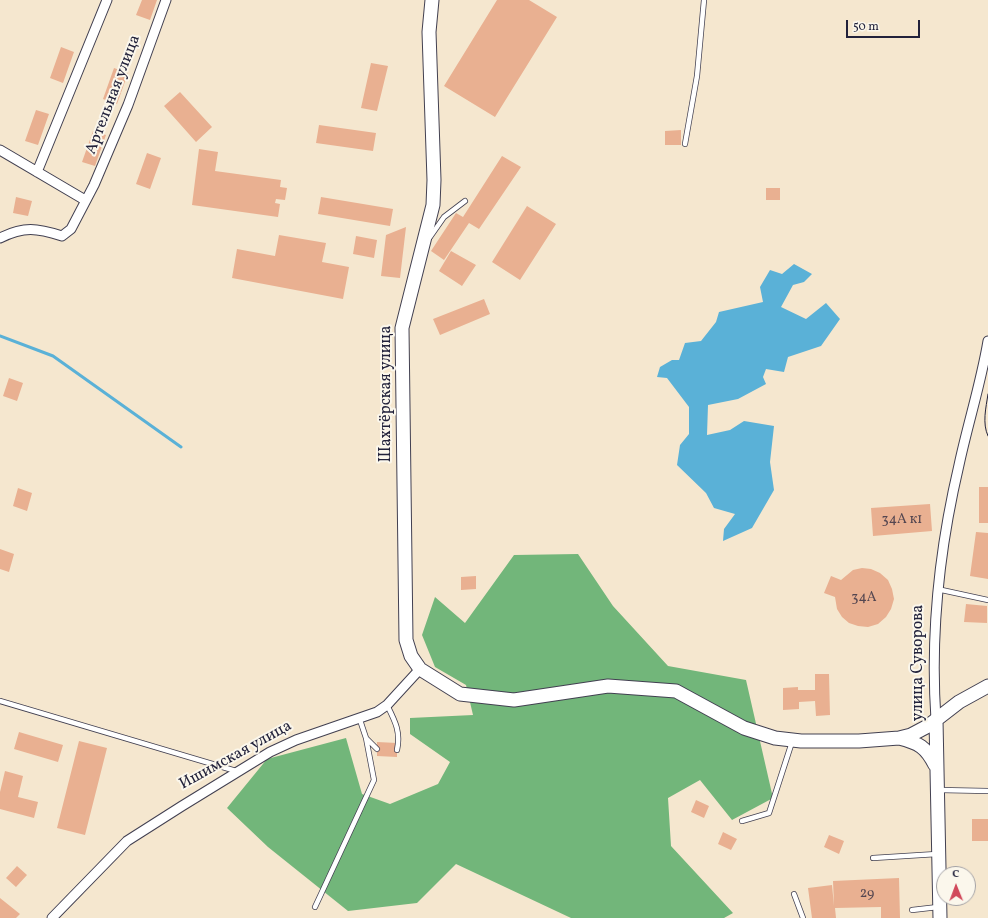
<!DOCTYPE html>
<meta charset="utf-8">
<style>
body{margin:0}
#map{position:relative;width:988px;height:918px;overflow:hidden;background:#f5e7cf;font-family:Vollkorn,serif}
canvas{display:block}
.north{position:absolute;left:936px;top:866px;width:40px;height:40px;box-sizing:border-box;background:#fbf7ec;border:1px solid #a4a2a5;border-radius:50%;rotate:359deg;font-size:11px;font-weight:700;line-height:16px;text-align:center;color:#22223b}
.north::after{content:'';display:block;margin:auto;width:14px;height:18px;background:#d1495b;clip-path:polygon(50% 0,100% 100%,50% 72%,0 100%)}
.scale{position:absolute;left:846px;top:20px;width:74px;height:18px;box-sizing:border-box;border:2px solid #22223b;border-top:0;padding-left:5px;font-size:12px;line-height:14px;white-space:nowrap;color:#22223b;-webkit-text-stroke:3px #fbf7ec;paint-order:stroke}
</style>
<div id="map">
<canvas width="988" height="918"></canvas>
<div class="north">С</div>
<div class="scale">50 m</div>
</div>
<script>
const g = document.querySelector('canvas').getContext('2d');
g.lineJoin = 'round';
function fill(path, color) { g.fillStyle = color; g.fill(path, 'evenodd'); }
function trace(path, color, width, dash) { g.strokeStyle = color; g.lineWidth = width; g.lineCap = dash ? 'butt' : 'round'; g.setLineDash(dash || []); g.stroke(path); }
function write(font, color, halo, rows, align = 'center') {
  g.font = font + ' Vollkorn,serif'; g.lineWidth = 4; g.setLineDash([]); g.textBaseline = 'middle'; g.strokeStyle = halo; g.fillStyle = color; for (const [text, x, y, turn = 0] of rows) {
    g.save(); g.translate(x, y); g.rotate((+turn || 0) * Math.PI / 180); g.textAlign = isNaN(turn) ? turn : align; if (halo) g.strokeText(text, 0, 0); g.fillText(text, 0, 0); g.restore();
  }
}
fill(new Path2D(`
 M578,554L613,606L668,666L746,680L773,798L732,820L700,780L668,798L671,846L733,913L724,918H571L456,864L417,903L348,911L268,847L227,808L267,759L346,738L362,794L390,804L438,784L450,762L410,734V718L473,715L466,685L435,667L422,635L435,597L465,623L514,555Z`), '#72b67a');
fill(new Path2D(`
 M794,264L812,274L804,282L793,285L781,307L806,319L826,303L840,319L821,346L788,357L784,372L766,369L763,377L766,384L738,399L708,405L707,435L730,430L744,421L774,426L770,462L774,490L752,528L723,541L724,529L735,514L714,508L706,493L677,465L680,445L689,434V407L667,378L657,377L660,367L672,360H679L685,343L701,341L716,322L719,312L763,302L760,287L770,270L782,274Z`), '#5ab1d7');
trace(new Path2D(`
 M0,336L53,356L181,447`), '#5ab1d7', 3);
fill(new Path2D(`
 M142,0H157L150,20L136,15Z
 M497,0H529L557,17L495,117L444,86Z
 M61,47L74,52L63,83L50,78Z
 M371,63L388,66L377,111L361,108Z
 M114,68L128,73L117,104L103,99Z
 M180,92L212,127L196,142L164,106Z
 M36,110L49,114L38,145L25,141Z
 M319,125L376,133L373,151L316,143Z
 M681,130V145H665V131Z
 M93,131L106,135L95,166L82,162Z
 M199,149L218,152L215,171L281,180L280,187L287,188L285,200L276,199L275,203L280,204L278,217L192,205Z
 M147,153L161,158L150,189L136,184Z
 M502,156L521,167L479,229L469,223L444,260L431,251L456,213L463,217Z
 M766,188H780V200H766Z
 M16,197L32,201L28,216L13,213Z
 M321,197L393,209L390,226L318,214Z
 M527,206L556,224L520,280L492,262Z
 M406,227L400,278L381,276L386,235Z
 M279,235L326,243L322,262L349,267L343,299L232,278L237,249L275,256Z
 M356,236L377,240L374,258L353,254Z
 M451,251L476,265L462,286L439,271Z
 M484,299L490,314L440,335L433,319Z
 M9,378L23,383L17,401L3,396Z
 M979,487H988V523H979Z
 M18,488L32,493L27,511L13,506Z
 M930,504L932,531L873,536L871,508Z
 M976,532L988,533V579L970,576Z
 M0,549L14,554L9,572L0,569Z
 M862,568L871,569L880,573L888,580L892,589L894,599L891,609L886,617L878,624L868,627L858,626L849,623L842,617L837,609L835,597L824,593L831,576L841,580L853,570Z
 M476,576V589L461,590V577Z
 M966,604L987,606V623L964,622Z
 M815,674H829L830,715L816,716L815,701L799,702V709L783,710V688L798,687V690H815Z
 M19,732L63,745L58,762L14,749Z
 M79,741L107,748L85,835L57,828Z
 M377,742L397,743V757L377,756Z
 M5,771L23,776L18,797L38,802L34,818L0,809V792Z
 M696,800L709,806L704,818L691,812Z
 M972,819H988V841H972Z
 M723,832L737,839L731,850L718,844Z
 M829,835L844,841L839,854L824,847Z
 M17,866L27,875L16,887L6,878Z
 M899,878L900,918H881V907L835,908L836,918H812L808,888L832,885L834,906L833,881Z
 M0,898L20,914L16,918H0Z`), '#e9b091');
const service = new Path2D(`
 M685,144L697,76L704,0
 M430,237L444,217L465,201
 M937,589L988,600
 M0,701L236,771
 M387,705C395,721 401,732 397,750
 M359,717L366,738L377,749
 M939,790L988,791
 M742,821L769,813L792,742
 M873,858L937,854
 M794,894L803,918
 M315,907L374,780L366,738
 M912,910L938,907`);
const minor = new Path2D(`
 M0,150L85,200
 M37,172L107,0
 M0,238C24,226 37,228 62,236L71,229L94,185L128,105L166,0
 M936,720C930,633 939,550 959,465C968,423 981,383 988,341
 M52,918L127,841L182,806L270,752L296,740L377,712L387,705L420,669`);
const secondary = new Path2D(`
 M432,0L429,32L434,180L433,205L402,328L406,640L411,656L420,669L460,694L514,700L608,686L676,691L744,728L775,738L801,741H859L899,738L911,735L928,726L959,702L988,686
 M936,720L940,918
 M899,738C919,743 926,747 935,765`);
trace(service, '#424051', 6);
trace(minor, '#424051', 11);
trace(secondary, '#424051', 15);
trace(service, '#fff', 4.5);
trace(minor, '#fff', 9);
trace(secondary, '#fff', 13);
trace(new Path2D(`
 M988,394C986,408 982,423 988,436`), '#22223b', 1);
write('14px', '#544650', null, [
 ["34А к1",902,520],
 ["34А",864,598],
 ["29",867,894]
]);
write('16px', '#22223b', '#fbf7ec', [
 ["Артельная улица",114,95,-69],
 ["Шахтёрская улица",387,394,-90],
 ["улица Суворова",919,663,-90],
 ["Ишимская улица",236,756,-29]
]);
</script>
